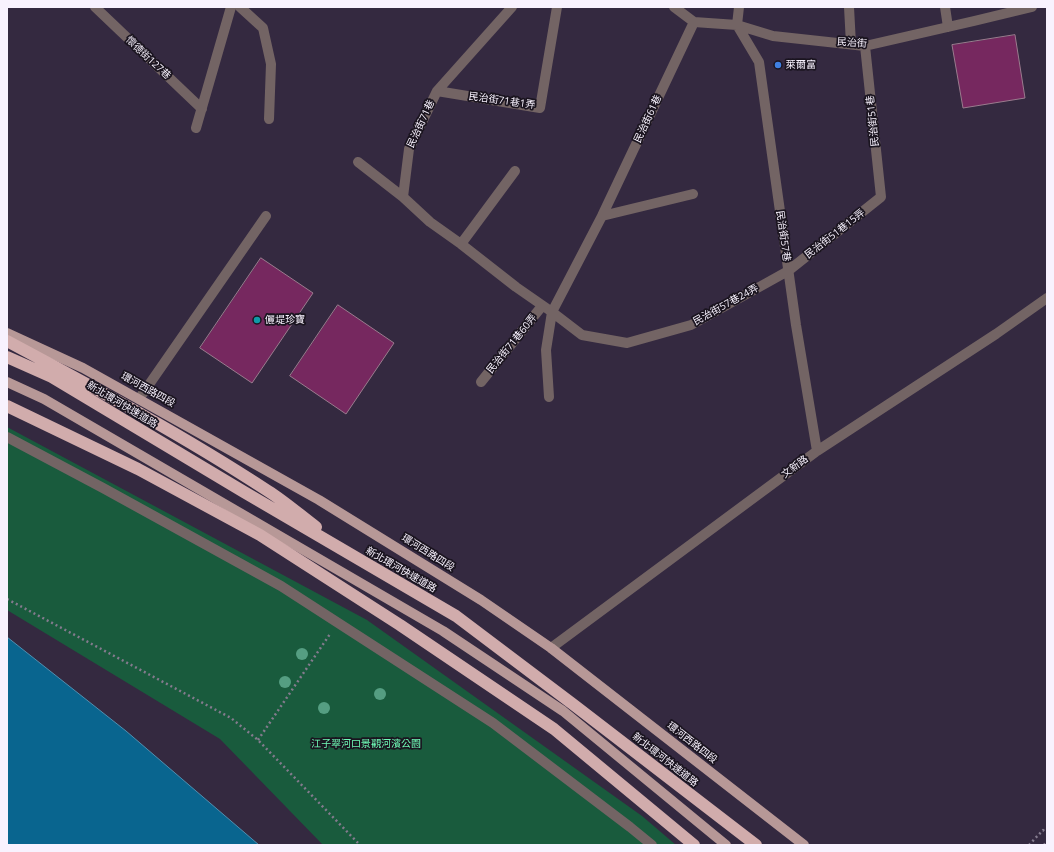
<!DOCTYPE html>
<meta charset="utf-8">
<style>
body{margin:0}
#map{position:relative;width:1054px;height:852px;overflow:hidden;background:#342940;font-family:"Open Sans",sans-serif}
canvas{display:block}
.frame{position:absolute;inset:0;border:8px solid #f8f2fe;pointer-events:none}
</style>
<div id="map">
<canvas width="1054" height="852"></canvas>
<div class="frame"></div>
</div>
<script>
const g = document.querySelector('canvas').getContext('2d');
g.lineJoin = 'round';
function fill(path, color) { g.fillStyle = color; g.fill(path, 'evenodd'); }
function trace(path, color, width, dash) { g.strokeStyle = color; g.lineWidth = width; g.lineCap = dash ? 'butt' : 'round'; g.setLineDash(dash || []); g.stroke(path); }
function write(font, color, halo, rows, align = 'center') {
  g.font = font + ' "Open Sans","Noto Sans TC",sans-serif'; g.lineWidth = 3.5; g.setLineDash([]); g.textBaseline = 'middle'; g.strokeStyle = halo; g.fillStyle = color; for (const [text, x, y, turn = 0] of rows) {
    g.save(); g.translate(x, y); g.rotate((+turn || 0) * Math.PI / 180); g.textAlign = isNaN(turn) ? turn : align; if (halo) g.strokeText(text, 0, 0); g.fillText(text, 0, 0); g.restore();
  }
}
fill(new Path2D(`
 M7,427L367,620L642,816L676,845H323L220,739L7,610Z`), '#195b3d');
const water = new Path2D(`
 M7,637L126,731L259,845H7Z`);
fill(water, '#09658f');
trace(water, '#518fb0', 1);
const building = new Path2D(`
 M1015,35L1025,98L963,108L952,45Z
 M261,258L313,293L252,383L200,348Z
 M338,305L394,343L346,414L290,376Z`);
fill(building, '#76285f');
trace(building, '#9a7c8e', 1);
trace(new Path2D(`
 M7,599L231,718L258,740L360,845
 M258,740L330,634
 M1029,845L1043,830L1047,833
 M1044,845L1047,841`), '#847b8e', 2.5, [2, 3]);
trace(new Path2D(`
 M95,7L202,109
 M240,7L263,28L271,64L269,119
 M512,7L437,91L409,149L403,197L430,222L461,244L516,287L552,312L582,335L627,343L691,325L788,271L881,197L865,46
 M674,7L694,22L737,25L773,36L865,46L974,21L1032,7
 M739,7L737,25L759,62L796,325L817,451
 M849,7L851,44
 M945,7L948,27
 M437,91L540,108L557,7
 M196,128L231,7
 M358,162L403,197
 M602,216L693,194
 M461,244L515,171
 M481,382L542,306
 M549,397L546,350L552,312L602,216L694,22
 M139,399L266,216
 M7,437L103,488L281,586L493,723L630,827L652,845
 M551,648L817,451L996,334L1047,298`), '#736464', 10);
trace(new Path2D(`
 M7,333L83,368L319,500L481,600L551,648L804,845
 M7,382L44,399L443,631L563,711L726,845`), '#b79897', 10);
trace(new Path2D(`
 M7,341C95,388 184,436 268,491C284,501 300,515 316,527
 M7,357L52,377L244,492L456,616L574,705L756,845
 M7,406L138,469L260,535L400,625L554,729L694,845`), '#d1acac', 12);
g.fillStyle = '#559e82';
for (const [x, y] of [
 [302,654],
 [285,682],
 [380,694],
 [324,708]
]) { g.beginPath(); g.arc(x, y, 6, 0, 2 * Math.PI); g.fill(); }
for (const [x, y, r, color] of [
 [778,65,4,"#3f7fe0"],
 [257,320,4,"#0f9aa8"]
]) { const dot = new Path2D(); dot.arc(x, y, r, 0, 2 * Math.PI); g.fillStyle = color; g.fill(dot); trace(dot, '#1a141f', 1.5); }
write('10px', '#f8f2fe', '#1a141f', [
 ["民治街",852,43,4],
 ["懷德街127巷",148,58,43],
 ["民治街71巷1弄",502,101,8],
 ["民治街61巷",648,119,-65],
 ["民治街51巷",873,121,-96],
 ["民治街71巷",421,124,-65],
 ["民治街51巷15弄",835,234,-38],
 ["民治街57巷",783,236,82],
 ["民治街57巷24弄",726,305,-29],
 ["民治街71巷60弄",512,344,-51],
 ["環河西路四段",148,390,29],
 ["新北環河快速道路",122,405,31],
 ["文新路",795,467,-37],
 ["環河西路四段",428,553,32],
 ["新北環河快速道路",401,570,30],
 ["環河西路四段",692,743,38],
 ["新北環河快速道路",665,760,38]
]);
write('10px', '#f8f2fe', '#1a141f', [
 ["萊爾富",786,65],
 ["儷堤珍寶",265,320]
], 'left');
write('10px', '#70fdb8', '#1a141f', [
 ["江子翠河口景觀河濱公園",366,744]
]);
</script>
